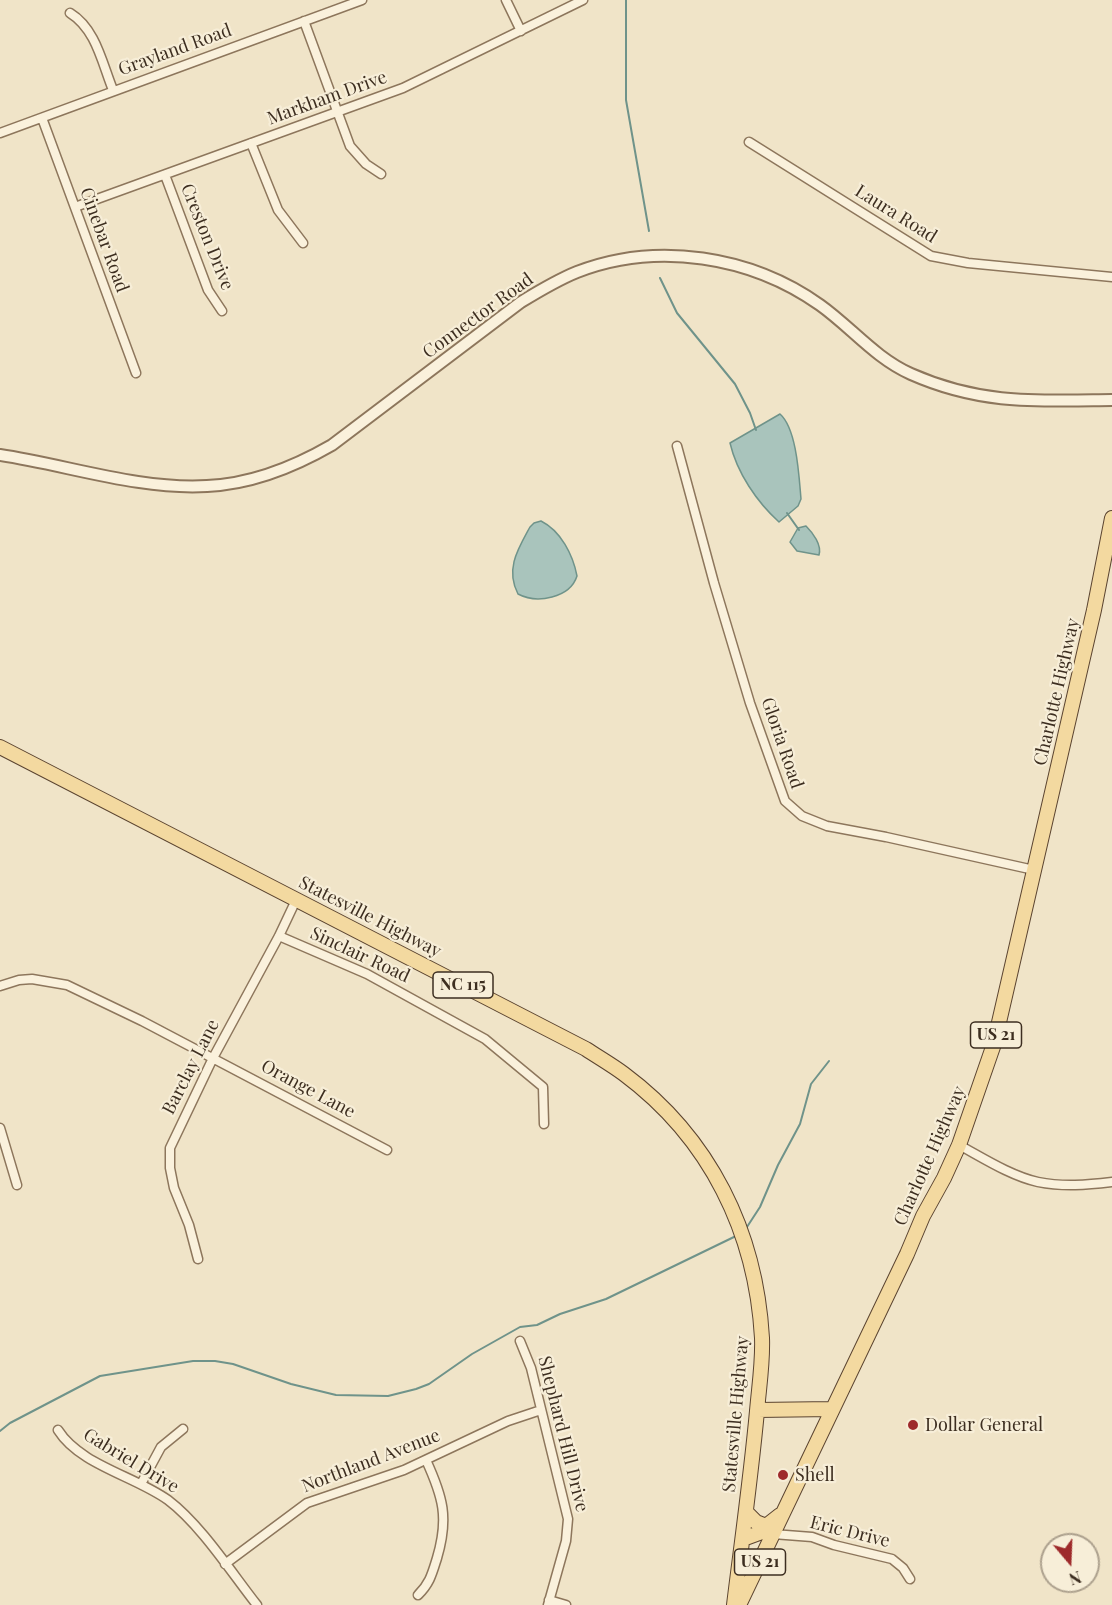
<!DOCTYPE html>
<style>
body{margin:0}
#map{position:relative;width:1112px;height:1605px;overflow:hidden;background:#f0e4c8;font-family:"Playfair Display",serif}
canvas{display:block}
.north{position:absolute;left:1040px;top:1533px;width:60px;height:60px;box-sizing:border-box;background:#f7eed8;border:2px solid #ada18e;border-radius:50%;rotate:161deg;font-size:16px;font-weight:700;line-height:24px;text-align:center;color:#3d2e20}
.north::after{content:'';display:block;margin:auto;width:21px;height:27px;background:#9e2a2b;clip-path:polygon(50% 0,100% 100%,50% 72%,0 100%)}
</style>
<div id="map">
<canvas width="1112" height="1605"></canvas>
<div class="north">N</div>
</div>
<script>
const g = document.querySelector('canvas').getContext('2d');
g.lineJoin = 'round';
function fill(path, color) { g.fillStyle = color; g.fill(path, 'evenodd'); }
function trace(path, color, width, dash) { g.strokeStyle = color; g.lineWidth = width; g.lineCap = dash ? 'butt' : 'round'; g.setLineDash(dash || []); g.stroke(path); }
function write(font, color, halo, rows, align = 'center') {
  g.font = font + ' "Playfair Display",serif'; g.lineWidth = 4.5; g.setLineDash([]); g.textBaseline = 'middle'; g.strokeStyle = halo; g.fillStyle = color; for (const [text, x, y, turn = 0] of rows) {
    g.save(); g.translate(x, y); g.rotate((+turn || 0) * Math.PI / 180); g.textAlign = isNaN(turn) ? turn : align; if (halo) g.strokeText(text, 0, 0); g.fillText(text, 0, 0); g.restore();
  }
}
const water = new Path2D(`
 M780,414C797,429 799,477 801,499L798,506L779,522C757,502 737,473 730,443Z
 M541,521C561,531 573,555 577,576C570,598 537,604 518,594C505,569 518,549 530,527L534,523Z
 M806,526C813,533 822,545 819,555L797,551L790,542L798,528Z`);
fill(water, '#a9c4bc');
trace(water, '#6f938a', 1.5);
trace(new Path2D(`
 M626,0V100L649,231
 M660,278L677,313L735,384L750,413L756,430
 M787,513L799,530
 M745,1230L760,1207L778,1165L800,1124L811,1084L829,1061
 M0,1431L10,1423L100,1376L193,1361H215L233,1364L291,1384L336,1395L388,1396L416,1389L429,1384L472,1354L520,1327L537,1325L560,1314L606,1299L736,1236`), '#6f938a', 2);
const minor = new Path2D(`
 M506,0L521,31
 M70,13C96,29 102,63 113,90
 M304,21L350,146L366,164L381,174
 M42,118L136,373
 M0,133L362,0
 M749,142L931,256L968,263L1112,277
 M251,143L278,210L303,243
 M165,175L208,290L222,311
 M75,207L403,88L583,0
 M677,446L714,583L750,703L785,801L802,816L827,826L886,837L1034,870
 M279,936L367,974L485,1039L543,1087L544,1124
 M0,986L19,980L32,979L67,985L142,1021L387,1150
 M0,1128L17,1185
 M959,1145C983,1158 1011,1176 1038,1182C1063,1187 1087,1185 1112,1182
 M198,1259L189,1225L174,1188L170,1168V1148L213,1058L279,936L297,898
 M520,1341L531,1368L568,1519L566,1541L548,1605
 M58,1430C80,1465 135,1476 168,1500C201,1525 231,1572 257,1605
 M141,1484L161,1447L183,1429
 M773,1534L812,1537L834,1545L892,1559L903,1568L910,1579
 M225,1564L307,1503L404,1470L508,1421L541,1410
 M418,1595C430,1583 432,1574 437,1558C449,1518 443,1497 426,1460
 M549,1600L566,1605`);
const tertiary = new Path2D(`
 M0,455C67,465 139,490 207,486C252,484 294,467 332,445L521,302C539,291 557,280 577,272C657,241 751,256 820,305C851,327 875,358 911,374C981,405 1037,401 1112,400`);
const primary = new Path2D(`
 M0,747L586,1049C598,1057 612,1065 624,1074C710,1138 756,1232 762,1338C763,1362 759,1387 757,1411C751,1476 742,1540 734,1605
 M757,1410L832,1409
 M746,1512L756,1522L766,1526L780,1515
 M743,1539L762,1532L774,1524
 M739,1605L907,1254L923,1216L944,1178L959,1145L994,1044L1094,610L1112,518`);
trace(minor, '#8d765c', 11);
trace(tertiary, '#8d765c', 14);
trace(primary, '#5b4430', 16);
trace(minor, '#faf1dc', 8);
trace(tertiary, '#faf1dc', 10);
trace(primary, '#f3d9a0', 14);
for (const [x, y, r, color] of [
 [913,1425,6,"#9e2a2b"],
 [783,1475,6,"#9e2a2b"]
]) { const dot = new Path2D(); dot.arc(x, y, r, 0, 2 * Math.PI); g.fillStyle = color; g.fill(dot); trace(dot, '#f7eed8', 2); }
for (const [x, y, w] of [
 [463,985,60],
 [996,1035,51],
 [760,1562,51]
]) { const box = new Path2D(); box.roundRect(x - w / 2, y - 13, w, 26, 4.5); g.fillStyle = '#f7eed8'; g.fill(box); trace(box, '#3d2e20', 1.5); }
write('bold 16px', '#3d2e20', null, [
 ["NC 115",463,985],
 ["US 21",996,1035],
 ["US 21",760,1562]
]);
write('18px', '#3d2e20', '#f7eed8', [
 ["Grayland Road",175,50,-20],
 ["Markham Drive",327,98,-20],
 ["Laura Road",896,214,32],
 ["Creston Drive",207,237,68],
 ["Cinebar Road",104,240,70],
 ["Connector Road",478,316,-36],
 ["Charlotte Highway",1057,692,-77],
 ["Gloria Road",782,743,71],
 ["Statesville Highway",370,917,27],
 ["Sinclair Road",360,955,25],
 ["Barclay Lane",191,1067,-63],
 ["Orange Lane",308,1089,28],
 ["Charlotte Highway",930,1156,-66],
 ["Statesville Highway",736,1414,-85],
 ["Shephard Hill Drive",563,1434,76],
 ["Gabriel Drive",131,1461,31],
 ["Northland Avenue",371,1461,-21],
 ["Eric Drive",850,1532,14]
]);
write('18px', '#3d2e20', '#f7eed8', [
 ["Dollar General",925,1425],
 ["Shell",795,1475]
], 'left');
</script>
